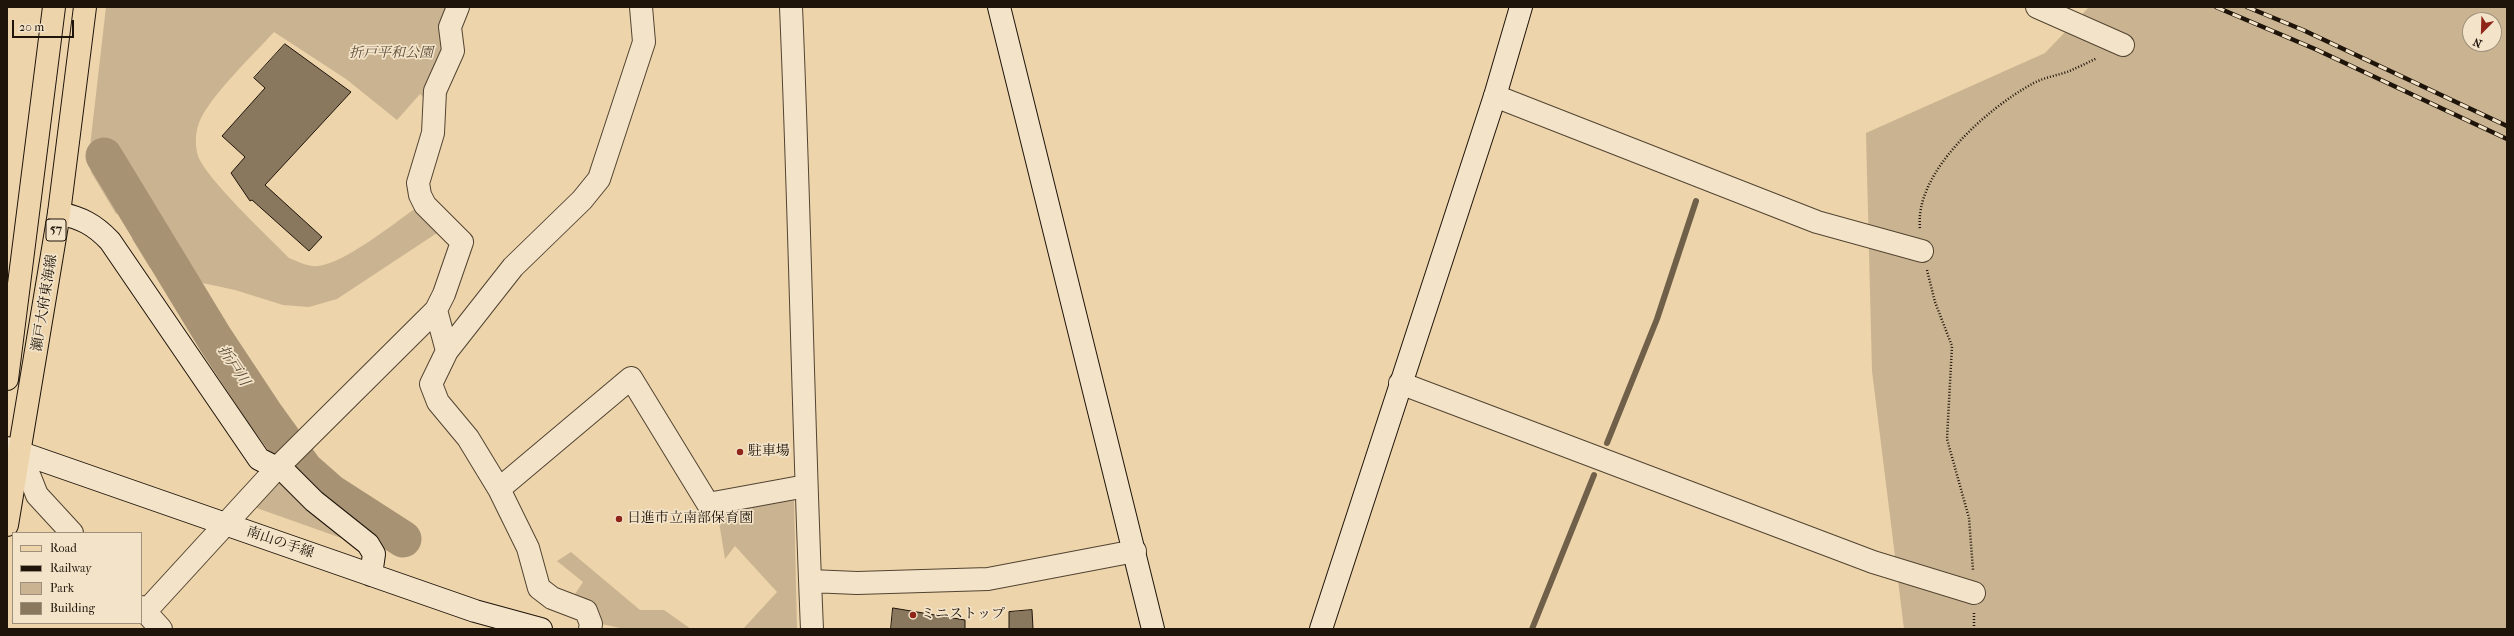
<!DOCTYPE html>
<meta charset="utf-8">
<style>
body{margin:0}
#map{position:relative;width:2514px;height:636px;overflow:hidden;background:#edd4ab;font-family:"IM FELL French Canon",serif}
canvas{display:block}
.frame{position:absolute;inset:0;border:8px solid #1e140a;pointer-events:none}
.legend{position:absolute;left:12px;top:532px;width:130px;height:92px;box-sizing:border-box;background:#f3e3c8;border:1px solid #9e907c;margin:0;padding:5px 7px;list-style:none;font-size:12px;color:#1e140a}
.legend li{display:flex;align-items:center;gap:8px;height:20px}
.legend b{width:20px;border:1px solid #9e907c}
.north{position:absolute;left:2462px;top:12px;width:40px;height:40px;box-sizing:border-box;background:#f3e3c8;border:1px solid #9e907c;border-radius:50%;rotate:203deg;font-size:11px;font-weight:700;line-height:16px;text-align:center;color:#1e140a}
.north::after{content:'';display:block;margin:auto;width:14px;height:18px;background:#8f2418;clip-path:polygon(50% 0,100% 100%,50% 72%,0 100%)}
.scale{position:absolute;left:12px;top:20px;width:62px;height:18px;box-sizing:border-box;border:2px solid #1e140a;border-top:0;padding-left:5px;font-size:12px;line-height:14px;white-space:nowrap;color:#1e140a;-webkit-text-stroke:3px #f3e3c8;paint-order:stroke}
</style>
<div id="map">
<canvas width="2514" height="636"></canvas>
<div class="frame"></div>
<ul class="legend">
<li><b style="height:5px;background:#edd4ab"></b>Road</li>
<li><b style="height:5px;background:#1e140a"></b>Railway</li>
<li><b style="height:11px;background:#cab390"></b>Park</li>
<li><b style="height:11px;background:#8a785e"></b>Building</li>
</ul>
<div class="north">N</div>
<div class="scale">20 m</div>
</div>
<script>
const g = document.querySelector('canvas').getContext('2d');
g.lineJoin = 'round';
function fill(path, color) { g.fillStyle = color; g.fill(path, 'evenodd'); }
function trace(path, color, width, dash) { g.strokeStyle = color; g.lineWidth = width; g.lineCap = dash ? 'butt' : 'round'; g.setLineDash(dash || []); g.stroke(path); }
function write(font, color, halo, rows, align = 'center') {
  g.font = font + ' "IM FELL French Canon","Noto Serif JP",serif'; g.lineWidth = 3.5; g.setLineDash([]); g.textBaseline = 'middle'; g.strokeStyle = halo; g.fillStyle = color; for (const [text, x, y, turn = 0] of rows) {
    g.save(); g.translate(x, y); g.rotate((+turn || 0) * Math.PI / 180); g.textAlign = isNaN(turn) ? turn : align; if (halo) g.strokeText(text, 0, 0); g.fillText(text, 0, 0); g.restore();
  }
}
fill(new Path2D(`
 M106,7H453L446,51L424,98L420,94L397,120L346,79L274,32C254,54 208,98 199,123C195,133 195,146 198,156C208,181 268,236 289,258C299,262 308,267 318,266C345,263 393,224 416,208L440,231L337,299L309,307L283,305L235,290L198,282L190,287L110,151L98,158L127,209L116,214L91,172L89,155Z
 M2089,7H2507V629H1904L1872,371L1866,133L2045,53ZM2470,20H2494V44H2470Z
 M142,233L160,262L150,268L132,239Z
 M176,287L193,315L185,320L168,292Z
 M208,338L227,369L221,373L201,343Z
 M242,392L256,413L249,417L235,396Z
 M279,475L361,545L251,506Z
 M794,500L797,629H743L777,592L735,546L725,559L718,516L734,506Z
 M571,552L640,610H664L691,629H624L602,624L573,597L583,582L557,561Z`), '#cab390');
trace(new Path2D(`
 M1607,443L1657,319L1696,201
 M1532,629L1594,475`), '#70604a', 6);
trace(new Path2D(`
 M104,156L215,339L264,413L305,470L330,492L403,539`), '#a79374', 37);
const building = new Path2D(`
 M285,44L351,92L265,185L322,237L309,251L252,200L250,201L231,173L245,157L222,136L265,88L254,78Z
 M893,608L965,620V629H891Z
 M1032,610L1033,629H1009V612Z`);
fill(building, '#8a785e');
trace(building, '#1e140a', 1);
const street = new Path2D(`
 M791,7C800,214 803,422 812,629
 M2037,7L2123,45
 M1495,96L1817,222L1922,251
 M436,310L447,351
 M1400,383L1873,562L1974,593
 M20,452L37,495L72,533
 M499,489L631,378L708,504L806,486
 M810,581L857,583L988,579L1135,551
 M141,607L161,629
 M145,612L277,468L436,310L444,294L462,242L425,205L420,195L418,183L433,133L435,91L453,51L450,27L458,7
 M590,629L591,624L586,611L552,598L539,588L528,548L499,489L468,438L438,402L431,384L447,351L513,267L582,200L599,179L644,42L641,7`);
const secondary = new Path2D(`
 M999,7L1153,629
 M59,213C81,218 94,224 110,241L259,459L285,472L314,501L368,544L374,554L371,575
 M7,448L475,611L541,629
 M1321,629L1495,96L1521,7`);
const primary = new Path2D(`
 M7,379L54,7
 M7,525L59,213L85,7`);
trace(street, '#524432', 24);
trace(secondary, '#1e140a', 24);
trace(primary, '#1e140a', 24);
trace(new Path2D(`
 M1920,228C1914,172 1988,108 2032,84C2042,78 2055,76 2067,72C2077,68 2087,63 2097,58
 M1927,270L1935,302L1952,346L1947,439L1969,518L1973,570
 M1974,629V613`), '#1e140a', 2.5, [1, 2]);
trace(street, '#f3e3c8', 22);
trace(secondary, '#f3e3c8', 22);
trace(primary, '#edd4ab', 22);
const rail = new Path2D(`
 M2216,7L2315,49L2507,139
 M2247,7L2303,30L2507,126`);
trace(rail, '#1e140a', 4.5);
trace(rail, '#f3e3c8', 3, [9]);
for (const [x, y, r, color] of [
 [740,452,4,"#8f2418"],
 [619,519,4,"#8f2418"],
 [913,615,4,"#8f2418"]
]) { const dot = new Path2D(); dot.arc(x, y, r, 0, 2 * Math.PI); g.fillStyle = color; g.fill(dot); trace(dot, '#f3e3c8', 1.5); }
for (const [x, y, w] of [
 [56,230,20]
]) { const box = new Path2D(); box.roundRect(x - w / 2, y - 11, w, 22, 3); g.fillStyle = '#f3e3c8'; g.fill(box); trace(box, '#1e140a', 1); }
write('bold 13px', '#1e140a', null, [
 ["57",56,230]
]);
write('italic 14px', '#5a4c39', '#f3e3c8', [
 ["折戸平和公園",391,54]
]);
write('14px', '#1e140a', '#f3e3c8', [
 ["瀬戸大府東海線",45,303,-81],
 ["南山の手線",280,543,19]
]);
write('14px', '#1e140a', '#f3e3c8', [
 ["駐車場",748,452],
 ["日進市立南部保育園",627,519],
 ["ミニストップ",921,615]
], 'left');
write('italic 15px', '#554734', '#f3e3c8', [
 ["折戸川",233,366,57]
]);
</script>
